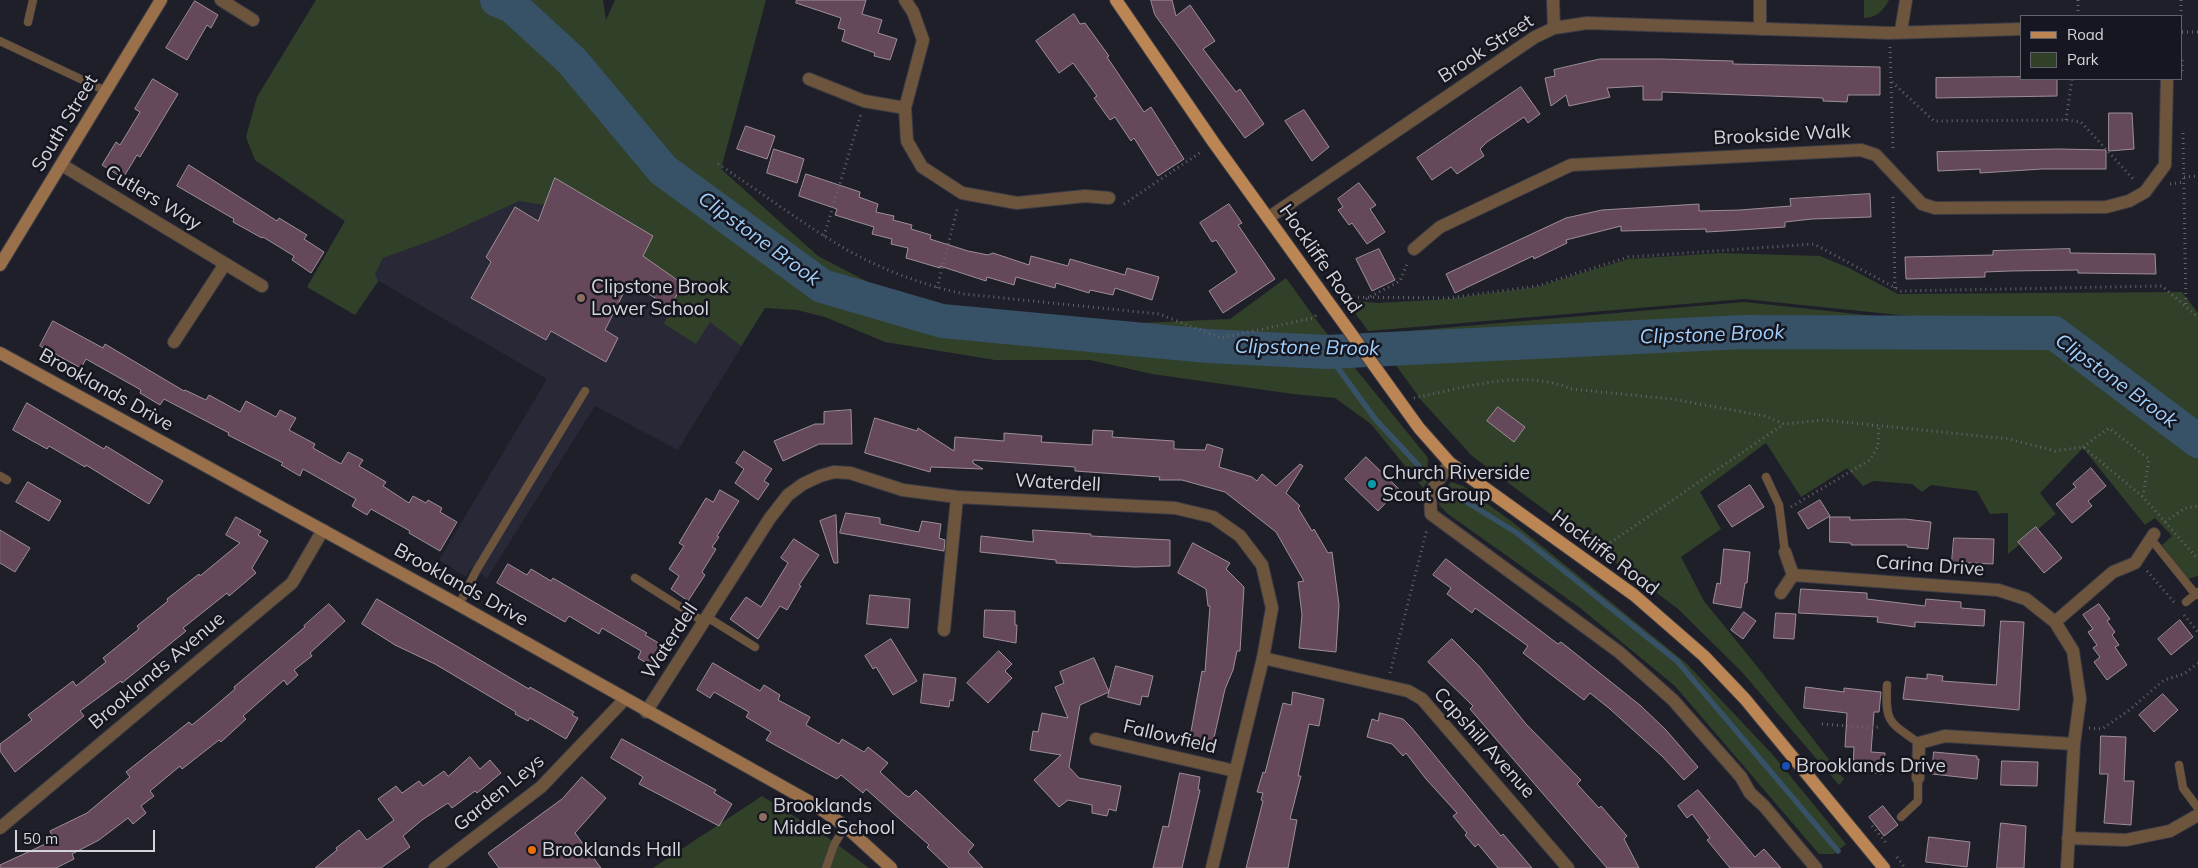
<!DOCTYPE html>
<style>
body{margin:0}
#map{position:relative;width:2198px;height:868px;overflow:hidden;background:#1f1f2a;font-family:Mulish,sans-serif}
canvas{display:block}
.legend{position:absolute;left:2020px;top:15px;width:162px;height:65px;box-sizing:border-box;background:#161620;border:1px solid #62626b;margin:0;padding:6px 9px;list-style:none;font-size:15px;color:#d4d4db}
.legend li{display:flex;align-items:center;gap:10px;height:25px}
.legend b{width:25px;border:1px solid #62626b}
.scale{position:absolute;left:15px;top:830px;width:140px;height:22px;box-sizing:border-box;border:2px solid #d4d4db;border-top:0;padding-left:6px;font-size:15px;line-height:18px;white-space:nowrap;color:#d4d4db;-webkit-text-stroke:4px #161620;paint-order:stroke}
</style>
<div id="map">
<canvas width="2198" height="868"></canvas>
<ul class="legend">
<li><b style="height:6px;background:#bb8654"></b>Road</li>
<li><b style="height:14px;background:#314028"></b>Park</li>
</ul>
<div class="scale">50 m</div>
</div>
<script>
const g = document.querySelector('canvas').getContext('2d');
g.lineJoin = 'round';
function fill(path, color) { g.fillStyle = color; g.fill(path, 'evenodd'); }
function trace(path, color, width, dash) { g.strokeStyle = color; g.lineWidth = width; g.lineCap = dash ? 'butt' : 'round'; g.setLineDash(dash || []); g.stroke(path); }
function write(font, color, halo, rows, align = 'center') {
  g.font = font + ' Mulish,sans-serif'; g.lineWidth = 5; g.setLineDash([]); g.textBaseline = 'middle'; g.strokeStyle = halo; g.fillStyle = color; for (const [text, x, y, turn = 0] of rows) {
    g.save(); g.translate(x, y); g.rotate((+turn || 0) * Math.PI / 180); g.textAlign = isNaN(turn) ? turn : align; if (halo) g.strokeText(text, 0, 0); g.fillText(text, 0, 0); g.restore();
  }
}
fill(new Path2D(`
 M316,0L765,308L678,450L595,406L487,578L471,568L466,577L439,560L547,379L379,281L355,315L307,287L345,221L255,160L246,137L257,97Z`), '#282837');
fill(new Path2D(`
 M316,0H603L606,20L615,0H766L721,169L818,256L897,297L987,313L1140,323L1230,319L1286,278L1320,325L1428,458L1427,482L1423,488L1371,424L1335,398L1293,394L1152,374L1090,360H995L885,342L825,317L797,310L765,308L741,346L710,322L696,344L664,324L670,307L683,284L659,268L544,205L519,201L441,237L383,258L375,274L378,281L355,315L307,287L345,221L255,160L246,137L257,97Z
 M1864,0H1889C1883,11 1876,18 1864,18Z
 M1720,253L1820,256L1849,268L1898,294L2182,292L2198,313V439L2054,331L1744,299L1368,331L1346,300L1378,303L1448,299L1537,287L1628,259Z
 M1744,302L2054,335L2198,442V576L2188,579L2162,545L2172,536L2155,518L2145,525L2083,448L2040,493L2056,514L2008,554V513L1990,514L1977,491L1931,485L1922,492L1912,484L1874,481L1863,486L1847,468L1801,497L1766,443L1700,492L1721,529L1681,557L1704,601L1756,665L1844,779L1839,785L1741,671L1677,608L1472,456L1422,401L1373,334Z
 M1451,482L1463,486L1511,521L1686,663L1773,755L1846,844L1834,854H1819L1675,686L1579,607L1448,514L1439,505L1441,494Z
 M762,796L827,837L869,868H653Z`), '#314028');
trace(new Path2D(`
 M1326,352L1376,420L1419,466
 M1452,493L1517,533L1677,661L1838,851`), '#375167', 5.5);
trace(new Path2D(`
 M497,0L512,6L572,61L663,170L822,286L942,321L1208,346L1326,352L1743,332L2054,333L2198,441`), '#375167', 34);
const building = new Path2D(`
 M797,0H866L862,14L882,20L878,33L897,39L890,60L874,56L875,53L842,41L845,30L838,28L841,18L796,3Z
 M1151,0H1172L1176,16L1190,5L1215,41L1203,49L1236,92L1240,89L1264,124L1245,138L1155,15Z
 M195,1L218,15L211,28L207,25L187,60L166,48Z
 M1074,14L1080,24L1085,23L1109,56L1107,57L1144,112L1151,107L1184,159L1158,176L1134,138L1131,141L1115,117L1110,120L1094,98L1097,96L1073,63L1059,73L1036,41Z
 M1600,59H1661L1733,61V64L1880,67V95H1848L1847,102L1823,101V98L1662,92V100H1643V86L1607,88L1610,97L1569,106L1566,95L1551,106L1545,78L1555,76L1554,70Z
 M2022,77V79H2057V96L1936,98V78Z
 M153,79L178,94L140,157L137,155L123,178L102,165L116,142L120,145L140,112L135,109Z
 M1521,87L1540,114L1528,123L1524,117L1487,142L1480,149L1484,156L1457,174L1451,167L1432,180L1417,158Z
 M1304,110L1329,147L1312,161L1285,121Z
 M2109,113H2132L2134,149L2109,151Z
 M746,126L775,136L767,159L737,149Z
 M774,149L804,159L797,183L767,173Z
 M2059,149L2106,150V169H2042L1980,173V169L1938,171L1937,152Z
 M189,165L263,212L277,221L279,218L307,235L304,239L324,252L311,273L292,260L294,256L263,237L262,238L233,222L234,219L177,186Z
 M806,174L860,192L859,197L878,204L876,212L894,216L893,220L912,225L911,229L931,235L930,239L968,251L988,255L993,253L1029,265L1031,256L1068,266L1070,259L1125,275L1127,268L1159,277L1152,300L1115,288L1113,295L1090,290L1089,293L1056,283L1055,288L1016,277L1014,285L987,277L986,281L940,266V268L906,258L908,248L891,244L892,239L872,234L874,227L835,215L837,209L799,196Z
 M555,178L653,236L643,256L683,284L670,307L629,282L605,330L618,338L606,362L551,331L546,340L471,298L491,262L486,257L515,207L538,221Z
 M1359,183L1376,205L1370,209L1385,232L1367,244L1352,223L1349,225L1338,210L1343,207L1338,199Z
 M1870,194L1871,217L1812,219L1785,222V227L1724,231L1706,232V229L1621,231V226L1566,240L1567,243L1534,259L1533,256L1455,293L1446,274L1566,218L1602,210L1699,204V211L1740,210L1791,206L1790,199Z
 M1229,204L1242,223L1238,225L1275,279L1223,313L1209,291L1237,272L1216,240L1212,242L1200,223Z
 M1379,249L1395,280L1372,291L1356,259Z
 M2070,249V253L2155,254L2156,274L2078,273V270L2010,271L1985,272V277L1906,279L1905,257L1993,255V251Z
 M53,321L103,348L105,344L184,391L185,390L206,400L209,395L240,412L246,401L276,417L280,410L296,418L289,430L315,444L313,448L341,464L348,452L363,460L359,466L386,482L383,486L409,503L413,496L426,503L428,500L442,508L440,512L457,522L440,551L409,533L410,531L371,509L367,515L352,506L356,499L303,469L300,476L281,465L283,463L228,435L229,433L164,399L160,405L140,393L141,390L86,359L81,368L40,346Z
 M27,403L104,449L106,446L163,481L149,504L86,465L85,467L49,446L47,449L13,430Z
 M1498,407L1525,427L1514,442L1487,421Z
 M851,410L852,444H819L783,461L774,441L815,424H824V412Z
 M875,418L917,431L918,428L954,451L955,437L1004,441V433L1042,436L1041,442L1092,445L1093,430L1113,431L1112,437L1174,441V449L1205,450L1207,444L1223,449L1219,467L1252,477L1257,481L1262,474L1276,486L1300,464L1303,466L1286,493L1300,506L1298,508L1312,531L1314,529L1328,553L1332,552L1339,605L1336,652L1299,648L1302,615L1298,582L1304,581L1276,532L1225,492L1182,480H1159L1160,477L1075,471V467L973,460V463L983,469L931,467L930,472L865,453Z
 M744,451L772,469L764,481L769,484L758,500L735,483L744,469L736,463Z
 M1366,457L1399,489L1378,511L1345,479Z
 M2091,468L2106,486L2088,501L2092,506L2072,523L2056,504L2076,487L2073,484Z
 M28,482L61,501L49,521L16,502Z
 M1750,485L1764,507L1732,527L1718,506Z
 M720,490L739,501L717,536L719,537L712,547L716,549L702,572L705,575L688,601L671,589L679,576L669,569L684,546L679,543L706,498L713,502Z
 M1820,500L1830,516L1808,529L1798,513Z
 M846,513L880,518V524L919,532L922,521L941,524L939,538L945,540L944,551L840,533Z
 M836,515L838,563H834L820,521Z
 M236,517L261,531L258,535L268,541L252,568L256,573L229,596L227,593L183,628L186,631L122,683L121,681L80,711L84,716L15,772L0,751V744L32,720L28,715L73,681L76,686L106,662L103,658L139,629L137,626L168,601L167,599L199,574L200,576L240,543L226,535Z
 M1830,517H1850V520L1905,519L1931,522L1928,549L1907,547V545H1851V543L1830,542Z
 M2036,527L2062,558L2044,573L2018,542Z
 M0,530L30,548L15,572L0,563Z
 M1033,530L1091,534V536L1170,540V566L1135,567L1056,563V560L980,552L981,536L1033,542Z
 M1954,538L1994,539L1993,564L1952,562Z
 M794,539L819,555L799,585L801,586L787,610L780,606L758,639L730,619L746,597L761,607L788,563L781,558Z
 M1193,543L1230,563L1226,569L1244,587L1240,651H1237L1233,670L1225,689L1213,742L1190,737L1202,671L1205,672L1210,606H1208L1206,589L1178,573Z
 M1724,549L1750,552L1747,583H1745L1741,608L1713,603L1717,583L1720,584Z
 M1446,559L1558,644L1561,642L1641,706L1666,730L1698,767L1684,780L1663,757L1610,709L1590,693L1584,700L1523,653L1528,646L1475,608L1472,613L1447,594L1451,588L1433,575Z
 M508,564L527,575L531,569L551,581L553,578L647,633L645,635L667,648L655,668L638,658L641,651L602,628L599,634L569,616L565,622L497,583Z
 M1801,589L1867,593V599L1925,606L1926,599L1961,602V608L1985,610L1984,626L1915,622V627L1877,622L1878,617L1799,613Z
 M870,595L910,599L908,628L867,624Z
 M377,599L529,689L530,687L574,712L572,715L578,718L566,739L530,718L528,721L515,714L516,712L435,664L395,645L362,624Z
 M329,604L345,621L310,653L312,656L294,670L298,675L287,685L284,680L243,716L246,719L221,742L219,740L182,769L180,766L150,791L154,796L141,806L146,813L133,824L128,818L99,840L72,854L74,859L56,868H0V865L54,840L50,831L87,813L130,777L126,772L189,722L192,725L214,707L235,689L234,687L305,627L304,626Z
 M2099,604L2110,619L2107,621L2115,632L2112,635L2119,645L2115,647L2127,665L2107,680L2094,662L2100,657L2093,648L2097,645L2088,632L2093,629L2083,615Z
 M985,610L1015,611V625H1017L1016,643L984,637Z
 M1744,612L1756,621L1743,639L1731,630Z
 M1776,613L1796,614L1794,639L1774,638Z
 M2180,620L2193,637L2171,655L2158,639Z
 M2001,621L2024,622L2019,710L1903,699L1906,677L1927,679V674L1943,676L1942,681L1996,685Z
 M891,639L917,681L893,695L876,667L873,669L865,656Z
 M1452,639L1479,666L1526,724L1581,780L1577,784L1599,808L1601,806L1627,836L1624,839L1639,868H1607L1470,709L1473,706L1428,662Z
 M999,651L1012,664L1005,671L1012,678L988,703L967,683Z
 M1094,658L1109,692L1080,705L1069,767L1079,778L1121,786L1116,811L1109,809L1107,816L1092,813V805L1068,800L1059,807L1034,780L1061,755L1030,750L1033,731L1038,732L1042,713L1068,718L1055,687L1064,683L1060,672Z
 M713,663L760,691L764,685L780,695L778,700L810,717L806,725L839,744L842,739L864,752L868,747L888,763L880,772L905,795L909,797L916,790L974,845L968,852L983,868H949L927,847L929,845L866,789L863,793L841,775L837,779L766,740L771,732L746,717L749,712L714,692L710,698L697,690Z
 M1116,666L1153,676L1148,697L1142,696L1140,705L1108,697Z
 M924,674L956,678L953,701L950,700L949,707L921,703Z
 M1806,687L1844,692V688L1881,692L1879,712H1874L1871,752L1885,753L1883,774L1853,771L1854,747H1845L1847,713L1804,708Z
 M1293,692L1324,699L1319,726L1309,724L1298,776H1301L1290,819L1297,820L1288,868H1246L1263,801L1261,800L1263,793L1257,792L1263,772L1265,773L1283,703L1291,705Z
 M2163,694L2178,710L2154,732L2139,715Z
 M1380,713L1403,719L1411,727L1501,836L1503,834L1532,868H1498L1478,844L1475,847L1465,835L1467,833L1453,816L1457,813L1426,779L1406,753L1403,756L1392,744L1367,737L1372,719L1378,721Z
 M2101,736L2126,737L2124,781H2134L2131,825L2104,823L2108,774H2100Z
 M622,739L716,790L714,793L732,804L719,826L639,784L643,777L611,758Z
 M1934,752L1977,756V759H1979L1977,779L1932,774Z
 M470,757L480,769L490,760L501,773L477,793L475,791L452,808L448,803L422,820L403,836L410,847L381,868H315L337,850L336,848L359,830L367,840L394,820L378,799L396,786L402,793L419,781L423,786L444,771L448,776Z
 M2002,761L2038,762L2037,786L2001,785Z
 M1180,773L1200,777L1198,790H1200L1182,868H1153L1163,826L1168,827Z
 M582,777L606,798L575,833L601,868H499L488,853L562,799Z
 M1698,790L1755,857L1764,849L1781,868H1730L1707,840L1710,838L1692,814L1687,818L1678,806Z
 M1883,806L1898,825L1884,836L1869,817Z
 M2001,823L2026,826L2024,868H1997Z
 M1929,837L1970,842L1967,867L1926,862Z`);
fill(building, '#66485b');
trace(building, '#9c8f97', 1);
const lane = new Path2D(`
 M28,22L33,0
 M0,41L106,91
 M0,476L7,480
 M1766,477L1779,505L1785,552
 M2151,539L2196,595
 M635,578L704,622
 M2186,602L2198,592
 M459,605L476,571L585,391
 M707,617L755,647
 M1887,685C1885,723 1889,722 1919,743
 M2179,765L2183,788L2198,808
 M1901,817L1918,801V778
 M826,868L834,845L845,826`);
const street = new Path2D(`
 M221,0L253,20
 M905,0L913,12L923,40L905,108L907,141L922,167L962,193L1017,203L1085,196L1109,198
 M1553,0L1554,28
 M1760,29V0
 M1901,31L1906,0
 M809,79L864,101L905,108
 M62,165L262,286
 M1268,218L1535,37L1554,28L1587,23L1889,33L2022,29
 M1414,249L1440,227L1571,165L1861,150L1876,155L1922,204L1935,208L2106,207L2129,201L2145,192L2165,165L2167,79
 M174,342L225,264
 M1450,463L1430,493L1431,514L1619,652L1673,700L1741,777L1750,793L1764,806L1816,868
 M1793,575L1998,590L2026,599L2055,622L2073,651L2080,699L2074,744L2067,868
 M1781,593L1793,575L1785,552
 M2055,622L2113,572L2135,563L2154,534
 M944,630L957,497
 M1263,658L1408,691L1422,699L1568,868
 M646,712L770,518L788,495L803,484L820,476L834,472L850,473L903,490L957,497L1175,508L1213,517L1240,536L1262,565L1272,608L1263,658L1212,868
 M1096,739L1235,771
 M1918,778L1919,743L1945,736L2074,744
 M0,828L292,583L323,530
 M2068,838L2126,840L2170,831L2198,815
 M435,868L541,787L625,699`);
const secondary = new Path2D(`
 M0,265L161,0
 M0,353L459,605L812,803L845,826L891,868`);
const primary = new Path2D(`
 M1116,0L1214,143L1419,428L1450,463L1634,595L1704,656L1745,699L1884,868`);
trace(lane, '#3c3c46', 9);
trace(street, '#3c3c46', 14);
trace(secondary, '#3c3c46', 14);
trace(primary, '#3c3c46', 14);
trace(new Path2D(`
 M2181,0V16
 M2078,16V0
 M2182,32H2198
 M1890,47L1893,150
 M2182,60V75
 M1892,82L1934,121L2066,120L2081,122L2135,181
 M2066,120L2072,79
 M2183,133L2186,306
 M718,164C762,193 804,225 849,251C885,271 924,285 964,294L1159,314L1221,338L1313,318L1319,313
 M2184,177L2198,176
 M2170,184L2184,182
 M1893,197L1895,288
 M1124,204L1201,152
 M824,236L861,114
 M937,288L958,206
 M1343,297L1448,298L1537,286L1628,257L1814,244L1901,291L2162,286L2198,317
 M1366,299L1400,281L1408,262
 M1414,398C1464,388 1523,368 1571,389L1672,399L1765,416L1784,424L1824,420L2009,439L2055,451L2083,447L2143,497L2198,559
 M2083,447L2109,428L2149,459L2143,496
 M1791,507L1870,460L1878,446L1879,427
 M2165,522L2185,508L2198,506
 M1598,551L1784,424
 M2147,571L2174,602
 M2184,615L2198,632
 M1390,673L1427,529
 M1822,724L1874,728L1881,726
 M2089,728L2102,729L2128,711L2164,680L2184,674L2198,663
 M1872,826L1887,844
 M1897,857L1905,868`), '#64646e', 3, [1, 4]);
trace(lane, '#6d543c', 8);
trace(street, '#6d543c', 12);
trace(secondary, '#99704a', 12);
trace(primary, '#bb8654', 12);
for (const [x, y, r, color] of [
 [581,298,5,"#8d6e63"],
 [1372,484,5,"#0f9aa8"],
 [1786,766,5,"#1a4fb4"],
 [763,817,5,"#8d6e63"],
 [532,850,5,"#e8710a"]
]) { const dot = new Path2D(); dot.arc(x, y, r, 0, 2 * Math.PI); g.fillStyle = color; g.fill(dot); trace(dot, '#161620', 2); }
write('19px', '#d4d4db', '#161620', [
 ["Brook Street",1486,49,-33],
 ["South Street",65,123,-59],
 ["Brookside Walk",1782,135,-3],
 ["Cutlers Way",153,198,31],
 ["Hockliffe Road",1320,259,55],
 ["Brooklands Drive",106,390,29],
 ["Waterdell",1058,483,3],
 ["Hockliffe Road",1605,553,37],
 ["Carina Drive",1930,566,4],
 ["Brooklands Drive",461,585,29],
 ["Waterdell",670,641,-57],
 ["Brooklands Avenue",157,671,-40],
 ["Fallowfield",1170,737,13],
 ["Capshill Avenue",1484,743,48],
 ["Garden Leys",499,793,-39]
]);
write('19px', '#d4d4db', '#161620', [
 ["Clipstone Brook",591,287],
 ["Lower School",591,309],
 ["Church Riverside",1382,473],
 ["Scout Group",1382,495],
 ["Brooklands Drive",1796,766],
 ["Brooklands",773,806],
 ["Middle School",773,828],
 ["Brooklands Hall",542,850]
], 'left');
write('italic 20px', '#9fcffa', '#161620', [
 ["Clipstone Brook",759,239,36],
 ["Clipstone Brook",1712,335,-2],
 ["Clipstone Brook",1307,348,1],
 ["Clipstone Brook",2116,381,36]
]);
</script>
